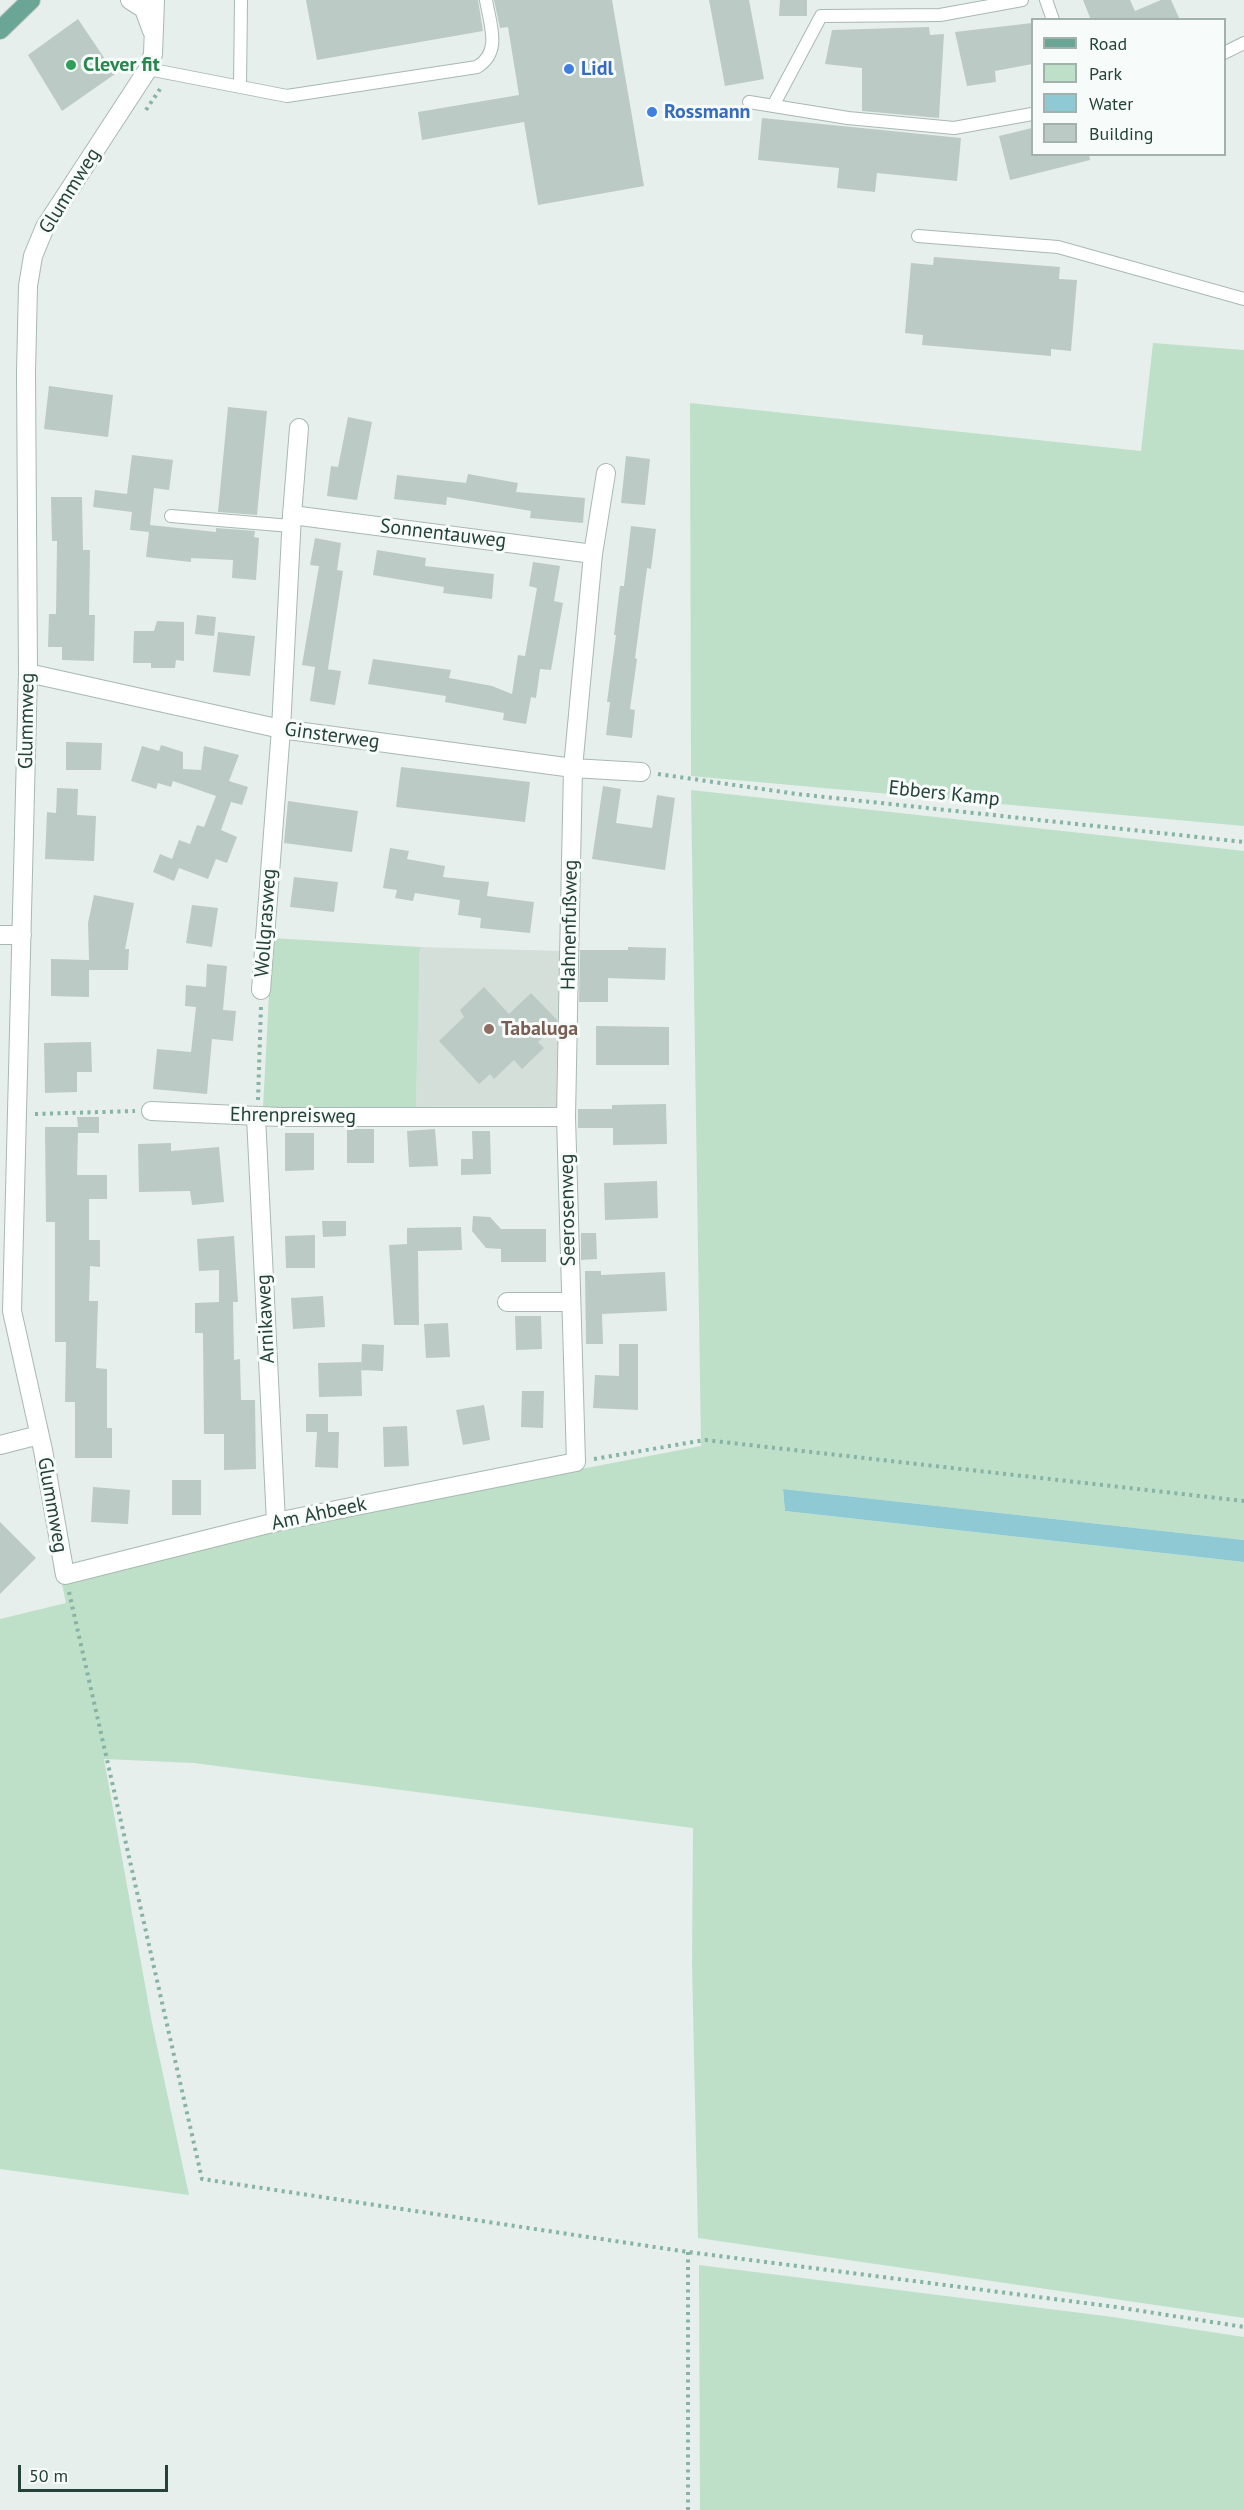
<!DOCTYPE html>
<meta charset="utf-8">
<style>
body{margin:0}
#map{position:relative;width:1244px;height:2510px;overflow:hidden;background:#e6efeb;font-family:"PT Sans",sans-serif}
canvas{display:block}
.legend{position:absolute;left:1031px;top:18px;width:195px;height:138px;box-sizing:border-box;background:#f7fbf9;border:2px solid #a3b1ad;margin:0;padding:8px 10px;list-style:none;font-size:18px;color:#24423a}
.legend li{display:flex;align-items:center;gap:12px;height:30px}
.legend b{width:30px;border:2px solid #a3b1ad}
.scale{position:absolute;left:18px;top:2465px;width:150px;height:27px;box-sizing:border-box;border:3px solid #24423a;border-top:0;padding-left:8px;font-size:18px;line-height:21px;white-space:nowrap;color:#24423a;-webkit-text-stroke:4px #f7fbf9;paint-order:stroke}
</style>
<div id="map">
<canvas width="1244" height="2510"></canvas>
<ul class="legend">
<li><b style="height:8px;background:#6aa596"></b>Road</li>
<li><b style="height:16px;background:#bfe0c8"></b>Park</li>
<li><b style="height:16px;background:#8ec9d4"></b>Water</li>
<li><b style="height:16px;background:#bbcac4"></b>Building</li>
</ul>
<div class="scale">50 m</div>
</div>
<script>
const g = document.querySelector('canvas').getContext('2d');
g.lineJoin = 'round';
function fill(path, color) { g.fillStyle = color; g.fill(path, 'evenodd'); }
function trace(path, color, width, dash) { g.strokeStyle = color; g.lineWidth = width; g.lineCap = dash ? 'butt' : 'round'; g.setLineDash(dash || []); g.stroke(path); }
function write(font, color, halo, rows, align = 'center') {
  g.font = font + ' "PT Sans",sans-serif'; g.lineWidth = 6; g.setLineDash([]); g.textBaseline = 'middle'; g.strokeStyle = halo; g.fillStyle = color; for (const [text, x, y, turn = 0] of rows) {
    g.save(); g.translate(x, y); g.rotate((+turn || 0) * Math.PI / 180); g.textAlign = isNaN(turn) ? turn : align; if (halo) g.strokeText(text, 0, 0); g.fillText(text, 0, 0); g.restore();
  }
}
fill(new Path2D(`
 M420,947L562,951L560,1109L416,1107Z`), '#d4dfda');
fill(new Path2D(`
 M1153,343L1244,350V826L691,776L690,403L1141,451Z
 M691,790L1244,851V1540L783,1489L785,1511L1244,1562V2318L698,2238L692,1964L693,1828L194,1763L104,1759L152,2023L189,2195L0,2169V1619L66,1603L61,1579L279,1527L701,1446Z
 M272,938L420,947L416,1107L263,1108Z
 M699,2265L1113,2317L1244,2337V2510H700Z`), '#bfe0c8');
fill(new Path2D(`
 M783,1489L1244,1540V1562L785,1511Z`), '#8ec9d4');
fill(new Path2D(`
 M306,0H478L483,31L317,60Z
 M494,0H612L644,186L538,205L524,122L422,140L418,112L519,95L508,27L500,28Z
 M709,0H749L764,79L725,86Z
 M780,0H807V16H779Z
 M1083,0H1130L1135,11L1161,0H1171L1180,20H1091Z
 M78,19L115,74L62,111L28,55Z
 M1032,23V64L995,71L996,82L967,86L955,32Z
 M929,27L930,35L944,34L939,118L862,111V68L825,64L832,30Z
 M762,118L961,138L957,181L877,173L875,192L837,188L839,168L758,160Z
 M1032,128V154H1089L1090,160L1010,180L999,136Z
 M934,257L1060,267L1059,279L1077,280L1071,351L1051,349V356L922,345L923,335L905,333L911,263L933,265Z
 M49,386L113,395L108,437L44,429Z
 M228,407L267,411L257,515L218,512Z
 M348,417L372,422L357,500L327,496L331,466L338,467Z
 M132,455L173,460L169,490L154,488L150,525L216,532V528L255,531L254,537L259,538L256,580L232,578L233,560L191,558V562L146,557L149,532L130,530L132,512L93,507L95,490L127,494Z
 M626,456L650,459L645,505L621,503Z
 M468,474L518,483L516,492L585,498L583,523L530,518L531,511L447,497L446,505L394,499L397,475L466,483Z
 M51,497H82L83,550H90L89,615H95L94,661L62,660V647H48L49,614H56L57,541H52Z
 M631,526L656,529L651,569L647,568L635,658L637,659L630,709L635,710L632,738L606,735L610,702H607L616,635H614L620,586H624Z
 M315,538L341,543L337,570L343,571L328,669H326L341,671L335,705L310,701L315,667L302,665L319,566L310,565Z
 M377,550L426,558L425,566L494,574L492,599L443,593L444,587L373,575Z
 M533,562L560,566L554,601L563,603L551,670L540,669L536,698L531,697L526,724L503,720L504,713L445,702L446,696L368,684L373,659L451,670L449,678L492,686L512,694L518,655L525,656L537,588L529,586Z
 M197,615L216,617L214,636L195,634Z
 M157,621L184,622V661L176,660L175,668H151V663H133L134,631H154Z
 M218,632L255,636L250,676L213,672Z
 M66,742L102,743L101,770H66Z
 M161,745L183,752V769L201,770L204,746L239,755L229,781L248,787L242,805L231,802L221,830L237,837L227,863L216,859L208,879L179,868L174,881L153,872L160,854L172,859L179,840L190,844L197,825L204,827L216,796L173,781L171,787L158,783L156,789L131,781L142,746L159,751Z
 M401,767L530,782L525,822L396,807Z
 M603,786L621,789L616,823L652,828L657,795L675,798L665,870L592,859Z
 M57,788L78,789L77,815L96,816L94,861L45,859L47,812L56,813Z
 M288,801L358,811L352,852L284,843Z
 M390,848L409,851L407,859L445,866L443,877L489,882L487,896L534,902L530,933L480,928L481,918L458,915L460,900L415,893L413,901L395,898L397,890L383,888Z
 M294,877L338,882L334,912L290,907Z
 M94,895L134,903L125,949H129L128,970H89V997L51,996V959L89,960L88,923Z
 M192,905L218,908L212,947L186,943Z
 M628,947L666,948L665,980L608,978V1002H579L580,950H628Z
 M207,964L227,966L223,1010L236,1011L233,1041L212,1039L207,1094L153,1089L157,1049L191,1052L196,1007L185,1006L186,985L206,987Z
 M484,987L509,1014L531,993L557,1020V1024L538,1042L544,1048L522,1069L514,1060L494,1079L490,1074L479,1084L439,1041L464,1017L460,1010Z
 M596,1026L669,1027V1065H596Z
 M91,1042L92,1072H77V1092L45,1093L44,1043Z
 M666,1104L667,1144L613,1145V1128H578V1109H612V1105Z
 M77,1117H99V1133H78V1130L77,1175H107V1199H89V1240H100V1267L90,1266L89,1301H98L96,1368L107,1369V1428H112V1458H75V1402H65L66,1342H55V1222H46L45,1127H78Z
 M347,1129H374V1163H347Z
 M435,1129L438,1166L409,1167L407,1131Z
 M472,1131H490L491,1174L461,1175V1159H473Z
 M285,1133H314V1170L285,1171Z
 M171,1143V1151L219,1147L224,1202L192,1205L190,1191L139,1192L138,1144Z
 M657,1181L658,1218L605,1220L604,1183Z
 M473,1216L490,1217L501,1229H546V1262H501V1249L486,1248L472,1231Z
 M322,1221H346V1236L323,1237Z
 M461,1227L462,1250L418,1251L419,1325H394L389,1245L407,1244V1228Z
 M581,1233H596L597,1259L581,1260Z
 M315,1235V1268H286L285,1236Z
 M234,1236L238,1302H233L234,1360L240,1359L241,1400H255L256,1469L224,1470V1434H204L203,1333H195V1303L219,1302V1270L199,1271L197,1239Z
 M585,1271H601V1275L665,1272L667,1311L602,1314L603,1344H586Z
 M323,1296L325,1327L293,1329L291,1298Z
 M515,1316H541L542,1349L516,1350Z
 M448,1323L450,1357L426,1358L424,1324Z
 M362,1344L384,1345L383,1371L361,1370Z
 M619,1344H638V1410L593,1408L595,1375L619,1376Z
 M361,1362L362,1396L319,1397L318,1363Z
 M522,1391H544L543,1428L521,1427Z
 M484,1405L490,1440L463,1445L456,1410Z
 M306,1414H328V1432H339L338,1468L315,1467L317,1432H306Z
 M407,1426L409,1466L384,1467L383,1427Z
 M172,1480H201V1515H172Z
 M93,1487L130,1490L128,1524L91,1522Z
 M0,1522L36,1558L0,1594Z`), '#bbcac4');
const lane = new Path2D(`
 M1046,0L1053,20
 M1224,53L1244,43
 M148,69L287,96L477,67C502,52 490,25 486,0
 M240,86L241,0
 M749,102L848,118L954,128L1032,114
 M773,106L821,16L940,15L1022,0
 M918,236L1058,247L1244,299
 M171,516L291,526`);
const street = new Path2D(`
 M130,0L144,9L152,31
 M155,0L153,54L148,69L45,227L33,256L28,286L26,372L28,673L12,1311L43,1450L65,1575L276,1522L576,1462L566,1117L569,959L573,768L593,554L292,515L281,729L261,990
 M292,515L299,428
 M593,554L606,473
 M28,673L281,729L573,768L641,772
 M0,935H22
 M151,1111L280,1117H566
 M256,1117L276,1522
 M507,1302H570
 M0,1445L39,1435`);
const primary = new Path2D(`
 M0,30L31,0`);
trace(lane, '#a8b8b2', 14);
trace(street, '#a8b8b2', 20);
trace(primary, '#c2cac8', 20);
trace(new Path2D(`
 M146,110L160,89
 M658,774L797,794L1244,842
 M258,1100L261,1006
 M35,1114L135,1111
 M594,1459L705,1440L1244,1501
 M69,1592L202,2179L688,2252L1116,2307L1244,2327
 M688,2252V2510`), '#86b3a5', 4, [3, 4.5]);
trace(lane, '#fff', 12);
trace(street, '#fff', 18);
trace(primary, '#6aa596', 18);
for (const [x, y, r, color] of [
 [71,65,6,"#2e9e5b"],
 [569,69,6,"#3f7fe0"],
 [652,112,6,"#3f7fe0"],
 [489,1029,6,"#8d6e63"]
]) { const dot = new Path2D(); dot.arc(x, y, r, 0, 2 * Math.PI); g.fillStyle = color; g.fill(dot); trace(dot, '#f7fbf9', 2); }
write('bold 20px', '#27864d', '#f7fbf9', [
 ["Clever fit",83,65]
], 'left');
write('bold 20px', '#366cbe', '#f7fbf9', [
 ["Lidl",581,69],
 ["Rossmann",664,112]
], 'left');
write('20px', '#24423a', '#f7fbf9', [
 ["Glummweg",70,191,-58],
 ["Sonnentauweg",443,534,7],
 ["Glummweg",27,721,-89],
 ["Ginsterweg",332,736,8],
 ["Ebbers Kamp",944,794,6],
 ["Wollgrasweg",266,923,-86],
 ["Hahnenfußweg",570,925,-89],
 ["Ehrenpreisweg",293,1116,1],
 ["Seerosenweg",568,1210,-91],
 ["Arnikaweg",266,1319,-93],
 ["Glummweg",52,1505,80],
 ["Am Ahbeek",319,1514,-12]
]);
write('bold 20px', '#785e54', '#f7fbf9', [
 ["Tabaluga",501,1029]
], 'left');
</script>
